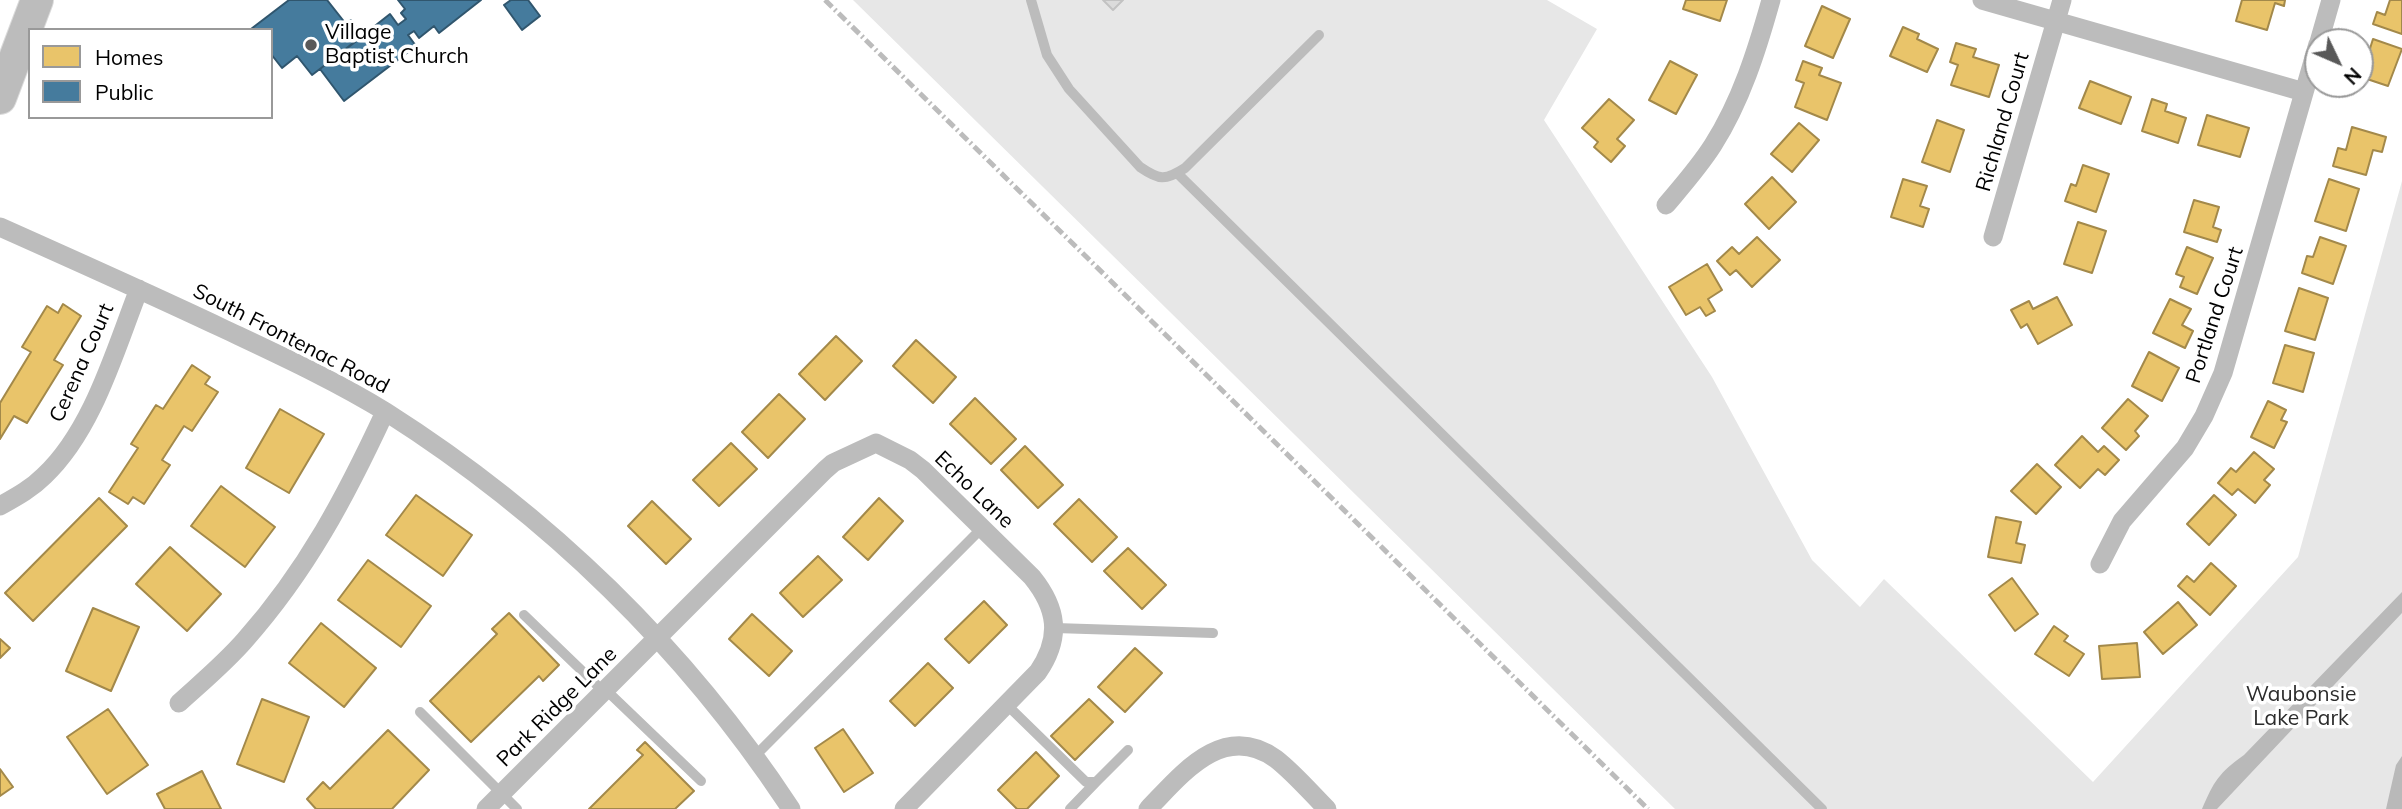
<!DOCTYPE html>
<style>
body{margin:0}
#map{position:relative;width:2402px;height:809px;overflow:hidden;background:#fff;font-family:Mulish,sans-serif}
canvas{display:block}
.legend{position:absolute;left:28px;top:28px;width:245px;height:91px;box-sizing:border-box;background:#fff;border:2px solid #999;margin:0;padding:9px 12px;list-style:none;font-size:21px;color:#000}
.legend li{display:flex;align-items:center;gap:14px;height:35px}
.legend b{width:35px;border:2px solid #999}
.north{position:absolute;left:2304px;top:28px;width:70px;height:70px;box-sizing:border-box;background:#fff;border:2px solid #999;border-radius:50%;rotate:134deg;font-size:19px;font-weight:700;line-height:28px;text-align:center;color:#000}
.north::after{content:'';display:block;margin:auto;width:24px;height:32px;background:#595959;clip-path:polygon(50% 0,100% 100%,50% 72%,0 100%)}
</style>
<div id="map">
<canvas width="2402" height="809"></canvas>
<ul class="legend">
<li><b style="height:19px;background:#e9c46a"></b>Homes</li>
<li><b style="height:19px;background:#457b9d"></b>Public</li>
</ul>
<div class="north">N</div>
</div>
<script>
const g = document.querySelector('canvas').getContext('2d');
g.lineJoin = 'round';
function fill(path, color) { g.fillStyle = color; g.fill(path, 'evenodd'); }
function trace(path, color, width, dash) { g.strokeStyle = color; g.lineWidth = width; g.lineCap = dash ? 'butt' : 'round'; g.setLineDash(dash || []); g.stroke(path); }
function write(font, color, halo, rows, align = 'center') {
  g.font = font + ' Mulish,sans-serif'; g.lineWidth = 7; g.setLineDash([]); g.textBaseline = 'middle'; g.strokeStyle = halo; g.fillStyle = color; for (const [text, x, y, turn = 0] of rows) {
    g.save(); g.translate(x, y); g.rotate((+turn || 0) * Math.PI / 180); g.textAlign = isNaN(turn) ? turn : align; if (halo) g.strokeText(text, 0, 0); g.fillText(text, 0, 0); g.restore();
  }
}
fill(new Path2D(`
 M853,0H1547L1597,29L1544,120L1712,377L1812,560L1860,607L1884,579L2093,782L2298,557L2402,181V809H1675Z`), '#e7e7e7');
fill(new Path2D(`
 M2402,592V613L2217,809H2202C2214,781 2219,773 2244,755Z
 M2402,756V809H2386L2396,765Z`), '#b9b9b9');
const homes = new Path2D(`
 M1686,0H1727L1720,21L1683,9Z
 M2242,0H2285L2284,6L2275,3L2267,30L2236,21Z
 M2390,0H2402V34L2373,24L2377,12L2385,15Z
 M1822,6L1850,19L1833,58L1805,46Z
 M1903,27L1919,34L1917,39L1938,49L1927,72L1890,56Z
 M2373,39L2402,49L2388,86L2361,77Z
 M1956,43L1976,49L1973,57L1999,65L1989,97L1951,85L1958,65L1950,62Z
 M1670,61L1697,75L1676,114L1649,100Z
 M1803,61L1822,68L1819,75L1841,83L1827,120L1795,107L1804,83L1796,80Z
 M2090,81L2131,97L2121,124L2079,108Z
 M1609,99L1634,120L1617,139L1625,146L1611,162L1594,147L1598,142L1582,128Z
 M2152,99L2167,104L2165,111L2186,118L2178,143L2142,131Z
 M2207,115L2249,128L2240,157L2198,145Z
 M1937,120L1964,130L1950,172L1922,162Z
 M1799,123L1819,140L1792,172L1771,154Z
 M2352,127L2386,137L2382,152L2373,150L2366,175L2333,166L2338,148L2346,150Z
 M2083,165L2109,174L2096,212L2065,201L2071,184L2076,186Z
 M1772,177L1796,202L1769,229L1745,204Z
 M1903,179L1927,186L1920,206L1929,209L1923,227L1891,217Z
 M2329,179L2359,189L2346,231L2315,221Z
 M2194,200L2219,207L2213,227L2221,230L2217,242L2184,232Z
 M2078,222L2106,231L2092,273L2064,264Z
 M1757,237L1780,260L1752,287L1736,270L1730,275L1717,261L1732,247L1739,254Z
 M2320,237L2346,246L2333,284L2302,273L2307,256L2313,257Z
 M2187,247L2213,258L2197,294L2180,287L2184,277L2176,274Z
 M1707,264L1722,290L1708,299L1715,311L1706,316L1700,307L1686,315L1669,287Z
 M2299,288L2328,298L2315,340L2285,331Z
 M2057,297L2072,325L2038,344L2027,324L2021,328L2011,310L2029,301L2033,309Z
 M2170,299L2191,309L2182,325L2193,331L2185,348L2153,333Z
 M63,304L81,316L54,360L63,365L27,423L14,416L0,439V403L31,352L22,347L47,306L58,313Z
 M836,336L862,361L825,400L799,374Z
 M916,340L956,377L933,403L893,366Z
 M2285,345L2314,353L2303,392L2273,383Z
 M2149,352L2179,368L2162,401L2132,386Z
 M192,365L210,377L205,384L218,392L192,431L184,426L162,460L170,465L144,504L133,497L128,504L109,492L138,448L131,444L156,405L163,409Z
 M779,394L805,419L768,458L742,432Z
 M975,398L1016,439L991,464L950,424Z
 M2128,399L2148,416L2135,431L2139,436L2126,450L2102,428Z
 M2268,401L2286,410L2281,420L2287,422L2274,448L2251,437Z
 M280,409L324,434L289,493L246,468Z
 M2082,436L2098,452L2104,446L2119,460L2105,475L2098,469L2080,488L2055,465Z
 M731,443L757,469L719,506L693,480Z
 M1025,446L1063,485L1038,508L1001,470Z
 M2254,452L2274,469L2264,480L2270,485L2255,503L2238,489L2232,495L2218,483L2231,468L2236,472Z
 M2037,464L2061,487L2036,514L2011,491Z
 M221,486L275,527L245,567L191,526Z
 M416,495L472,535L443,576L386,535Z
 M2214,495L2236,515L2209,545L2187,524Z
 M99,498L127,526L33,621L5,593Z
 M879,498L903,521L868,560L843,537Z
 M1079,499L1117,537L1092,562L1054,524Z
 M652,501L691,539L666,564L628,526Z
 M1996,517L2021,522L2016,543L2025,545L2021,563L1988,557Z
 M170,547L221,594L187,631L136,584Z
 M1128,548L1166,585L1142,609L1104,571Z
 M818,556L842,580L803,617L780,593Z
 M368,560L431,606L401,647L338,600Z
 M2211,563L2236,586L2210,615L2178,586L2187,576L2194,582Z
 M2012,578L2038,614L2015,631L1989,595Z
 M984,601L1007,625L969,663L945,639Z
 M2178,602L2197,625L2163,654L2144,632Z
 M93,608L139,627L111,691L66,671Z
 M509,613L559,665L543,681L539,676L471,742L430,701L497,634L492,629Z
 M752,614L792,651L769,676L729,639Z
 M321,623L376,668L344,707L289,663Z
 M2054,626L2068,636L2064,641L2084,654L2069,676L2035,654Z
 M0,639L10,648L0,658Z
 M2137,643L2140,677L2102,679L2099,646Z
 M1135,648L1162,673L1125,712L1098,687Z
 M928,663L953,688L915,726L890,701Z
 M262,699L309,717L284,782L237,764Z
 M1089,699L1113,722L1075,760L1051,736Z
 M108,709L148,765L107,794L67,737Z
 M843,729L873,773L844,792L815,748Z
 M388,730L429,770L392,809H316L307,799L323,782L330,789Z
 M645,742L694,791L675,809H589L643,755L637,750Z
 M1036,752L1059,776L1027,809H1017L998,790Z
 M0,769L13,787L0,796Z
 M202,771L221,809H165L157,794Z`);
fill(homes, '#e9c46a');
trace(homes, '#a3894a', 2);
const public = new Path2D(`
 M289,0H327L346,24L351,20L363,36L312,75L297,56L282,68L271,54V30L251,29Z
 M398,0H481L439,33L434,26L419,38L414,31L408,35L416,46L344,101L320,69L390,14L398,25L406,19L401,13L405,9Z
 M511,0H528L540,16L522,30L504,5Z`);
fill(public, '#457b9d');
trace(public, '#30566e', 2);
const building = new Path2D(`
 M1103,0H1123L1113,10Z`);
fill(building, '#dbdbdb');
trace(building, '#c2c2c2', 2);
const primary = new Path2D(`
 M0,98L37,0`);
trace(primary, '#dbdbdb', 34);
trace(new Path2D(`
 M1031,0L1047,55L1069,89L1140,167C1159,180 1165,181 1185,168L1319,35
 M1177,173L1822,809
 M524,615L604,692
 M1055,628L1213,633
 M606,690L701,781
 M1006,704L1086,782H1096L1128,750
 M420,712L517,809
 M755,756L982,528
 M1070,809L1096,782`), '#bcbcbc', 10);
trace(new Path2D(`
 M1982,0L2304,92
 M2319,42L2331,0
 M1666,205C1682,186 1699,167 1713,145C1741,101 1757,50 1771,0
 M0,227C74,260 148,293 222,328C277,354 334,380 386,412C548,515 686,649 791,809
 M1993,237L2062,0
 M0,506C16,497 31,489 44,476C93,430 115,350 139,289
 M2100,564L2122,521L2185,448L2204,416L2223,373L2318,44
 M179,703C202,682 225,663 245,640C307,570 346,496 385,412
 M486,809L825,470L833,463L876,443L910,460L923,470L1032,577C1057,608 1062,637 1038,672L904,809
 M1148,809C1182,774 1223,721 1276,759C1294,773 1311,793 1327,809`), '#bcbcbc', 19);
trace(primary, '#bcbcbc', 32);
trace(new Path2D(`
 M825,0L1648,809`), '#bcbcbc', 5, [10, 3.5, 2, 3.5]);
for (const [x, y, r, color] of [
 [311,45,7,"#595959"]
]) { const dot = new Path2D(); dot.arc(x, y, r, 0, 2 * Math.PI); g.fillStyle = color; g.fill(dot); trace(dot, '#fff', 2.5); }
write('21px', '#000', '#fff', [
 ["Village",325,33],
 ["Baptist Church",325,57]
], 'left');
write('21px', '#000', '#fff', [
 ["Richland Court",2003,122,-74],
 ["Portland Court",2215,315,-72],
 ["South Frontenac Road",291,339,27],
 ["Cerena Court",82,363,-66],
 ["Echo Lane",974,490,44],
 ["Park Ridge Lane",557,707,-45]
]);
write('21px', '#2b2b2b', '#fff', [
 ["Waubonsie",2301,695],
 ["Lake Park",2301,719]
]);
</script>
